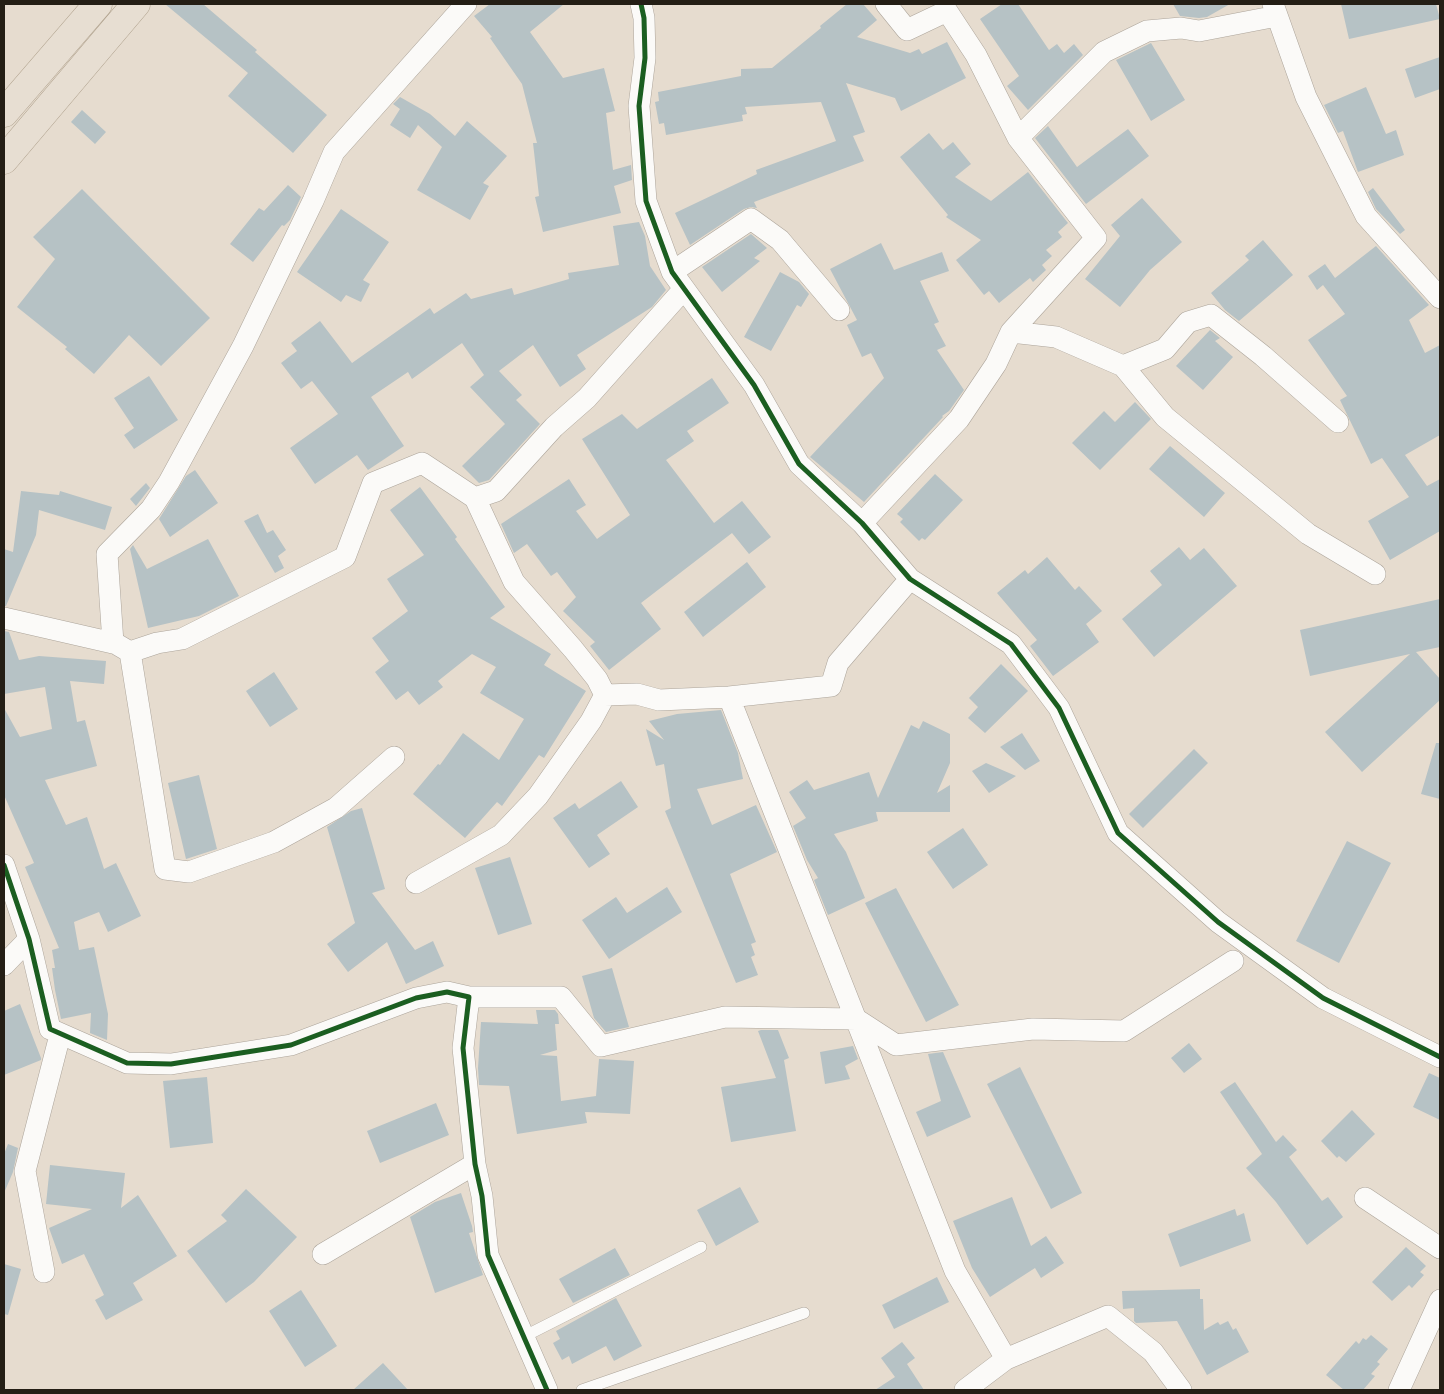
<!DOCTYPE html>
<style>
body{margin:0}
#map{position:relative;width:1444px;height:1394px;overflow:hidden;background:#e6dccf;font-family:"Asap Condensed",sans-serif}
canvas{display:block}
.frame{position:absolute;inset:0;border:5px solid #241e15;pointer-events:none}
</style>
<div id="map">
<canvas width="1444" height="1394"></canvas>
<div class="frame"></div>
</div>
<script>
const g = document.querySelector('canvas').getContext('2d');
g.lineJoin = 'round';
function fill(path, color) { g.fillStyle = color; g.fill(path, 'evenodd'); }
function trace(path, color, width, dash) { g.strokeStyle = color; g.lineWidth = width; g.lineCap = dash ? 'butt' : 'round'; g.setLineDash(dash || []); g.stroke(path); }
fill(new Path2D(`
 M165,4H203L257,50L255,52L327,115L293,153L228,96L248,73Z
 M490,4H564L530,32L563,78L604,68L615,111L606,113L613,170L631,165L632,180L614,186L621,213L543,232L535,197L539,196L533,143H537L522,84L490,38L492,37L474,16Z
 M847,4H863L877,20L857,37L910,53L919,49L922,54L947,42L966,78L901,111L895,98L846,83L865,132L853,136L864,161L754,202L757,208L751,207L744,209L690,245L675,213L757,174L756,170L836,141L821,102L745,107L747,114L742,115L743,121L666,135L664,123L659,124L655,102L659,101L658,92L741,76V69L772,68L821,28L820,26Z
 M1002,4H1018L1049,50L1057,44L1064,53L1074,44L1083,55L1028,110L1007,86L1019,76L980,19Z
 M1173,4H1230L1207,17L1199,18L1180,16Z
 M1341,4H1436L1440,19L1349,39Z
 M1151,43L1185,100L1151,121L1116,60Z
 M1440,57V89L1415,98L1405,69Z
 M1366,87L1386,134L1396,130L1404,155L1358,172L1343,131L1338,133L1324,105Z
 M400,97L430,114L455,136L467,121L507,156L483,183L489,186L470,220L417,190L442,147L418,125L410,138L390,125L400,109L393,104Z
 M82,110L106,132L95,144L71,122Z
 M1048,126L1077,167L1128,129L1149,156L1086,204L1035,138Z
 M929,133L943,150L953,142L971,164L955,177L991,201L1028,172L1068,223L1058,232L1062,237L1046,250L1052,256L1042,265L1046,270L1033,282L1030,278L999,303L989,291L984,295L956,260L981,240L946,217L948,215L900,157Z
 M288,185L301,197L290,220L284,226L282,225L253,262L230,244L259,208L264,211Z
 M1373,188L1405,230L1400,234L1376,209L1368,192Z
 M82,189L210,318L161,366L129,335L94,374L65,349L67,347L17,307L55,259L33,237Z
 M1142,198L1182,242L1150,270L1120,307L1085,279L1120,236L1111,225Z
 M341,209L389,242L363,280L370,284L361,302L346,295L341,302L297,272Z
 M639,222L645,236L650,266L666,290L652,307L577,355L586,369L560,387L533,345L499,371L522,395L516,400L540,424L489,480L479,483L462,466L505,424L470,387L484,375L462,343L412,379L408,372L371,397L404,446L368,470L357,455L315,484L290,448L338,414L312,381L301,389L281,363L297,351L291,343L320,321L352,363L430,308L434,314L466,293L471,299L512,288L514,295L569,279L568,273L619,265L613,226Z
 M751,234L767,248L754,258L760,261L722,292L702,267Z
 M1263,240L1293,275L1239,321L1225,310L1211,293L1249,260L1245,256Z
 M881,243L894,270L942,252L949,271L920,281L939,322L934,324L946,346L937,350L964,390L949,411L942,416L943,417L864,502L810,457L884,378L871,353L862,357L847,325L857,320L830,269Z
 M1376,246L1429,305L1409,320L1425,353L1440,345V435L1405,455L1427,486L1440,479V531L1390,560L1368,521L1409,497L1382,458L1371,464L1340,400L1347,396L1308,340L1345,314L1323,285L1317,290L1308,276L1325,264L1335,278Z
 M780,272L799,282L809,294L801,307L797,305L771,351L744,337Z
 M1210,330L1220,338L1215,341L1233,357L1203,390L1176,366Z
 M149,376L178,420L134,449L124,435L134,428L114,398Z
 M712,378L729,403L687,431L694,441L666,460L714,523L742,501L771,537L749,554L732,533L641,603L661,629L609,670L590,646L595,642L563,611L576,597L557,572L551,576L527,544L514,553L501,524L569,479L586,505L576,511L597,539L630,515L582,439L622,414L637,429Z
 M1135,402L1151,419L1100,470L1072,443L1104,411L1115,422Z
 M1170,446L1225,493L1204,517L1149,469Z
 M195,470L218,503L170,537L159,519L186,476Z
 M935,474L963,500L925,540L922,538L919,541L900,522L903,519L897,514Z
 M146,483L150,488L136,506L130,499Z
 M420,487L457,537L455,539L505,607L490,618L551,654L544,665L586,691L544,758L539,755L502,806L497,802L465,838L413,794L438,764L440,765L463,733L499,760L524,719L480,693L496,667L472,654L438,681L443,687L419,705L408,691L396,700L375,672L389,661L372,638L408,611L387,579L424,555L390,510Z
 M21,491L59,495L60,491L112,507L105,530L39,510L36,535L6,606H4V549L13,552Z
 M258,514L267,533L273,530L286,550L278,556L284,568L275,573L244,521Z
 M208,539L239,596L199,616L148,628L130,549L133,545L147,569Z
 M1179,547L1190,560L1204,548L1237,586L1154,657L1122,619L1162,585L1150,571Z
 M1047,557L1075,590L1079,586L1102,611L1086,624L1099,642L1053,676L1030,646L1037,640L997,593L1025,570L1028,574Z
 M747,562L766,587L703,637L684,612Z
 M1440,599V647L1416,652L1440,679V700L1362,772L1325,732L1410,654L1310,676L1300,630Z
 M4,631L9,632L19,660L39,656L106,661L104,684L70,681L77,722L85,720L97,766L45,780L66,825L87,817L104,869L116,863L141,916L108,932L99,912L74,922L79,950L94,947L108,1014L107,1040L90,1033L91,1013L61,1019L55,990L52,968H55L52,950L59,948L25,867L34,863L4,795V708L20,737L52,729L45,687L4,694Z
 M1001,664L1028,691L985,733L968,718L978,707L969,698Z
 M274,672L298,709L270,727L246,691Z
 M721,710L738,753L743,779L697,789L712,825L756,805L777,852L730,874L756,942L751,944L755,955L751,957L758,975L736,983L665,811L671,808L664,764L656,766L646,729L664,740L649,721L677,714Z
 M923,721L950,734V763L937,793L950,785V812H876L878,821L834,834L846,852L865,898L828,915L814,880L818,878L807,860L793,826L806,818L789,792L807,780L814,790L869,772L878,798L911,725L919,729Z
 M1022,733L1040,761L1025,770L1000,747Z
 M1436,743H1440V799L1421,794Z
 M1194,749L1208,763L1143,828L1129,814Z
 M986,763L1016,776L989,793L972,771Z
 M199,775L217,849L186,859L168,783Z
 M621,781L638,807L597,835L610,854L589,868L553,818L575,803L579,809Z
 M362,808L385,889L372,893L415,950L433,941L444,966L406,984L387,942L348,972L327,944L355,923L327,827L351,811Z
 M963,828L988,865L953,889L927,852Z
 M1347,841L1391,863L1339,963L1296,941Z
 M510,857L532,924L498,935L475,868Z
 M667,887L682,912L609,959L582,920L616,897L627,913Z
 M896,888L959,1005L926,1022L865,903Z
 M612,968L629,1027L606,1032L594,1018L582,976Z
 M20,1004L41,1058V1060L4,1075V1011Z
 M536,1010H555L558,1014L559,1024H555L557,1050L540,1055L557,1056L561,1101L596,1096L599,1059L634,1061L630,1114L585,1112L587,1123L517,1134L509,1086L479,1085L478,1068L481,1022L538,1024Z
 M761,1030H778L789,1058L784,1060L796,1131L731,1142L721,1087L776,1078L758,1031Z
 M1189,1043L1202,1059L1184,1073L1171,1058Z
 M853,1046L858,1059L845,1066L850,1079L825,1084L820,1052Z
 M943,1052L971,1117L927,1137L916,1112L941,1101L928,1054Z
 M1020,1067L1082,1193L1051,1209L987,1084Z
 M1429,1073L1440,1078V1120L1413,1107Z
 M207,1077L213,1143L170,1148L163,1081Z
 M1235,1082L1276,1142L1283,1135L1297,1150L1289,1157L1322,1201L1328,1197L1343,1217L1307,1245L1276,1202L1246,1168L1262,1154L1220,1092Z
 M436,1103L449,1135L380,1163L367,1131Z
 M1352,1110L1375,1134L1346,1162L1339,1156L1337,1158L1321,1141Z
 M8,1144L18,1148L13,1172L4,1193V1154Z
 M50,1165L125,1173L121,1208L138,1195L177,1256L133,1283L143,1300L106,1320L95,1300L104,1295L84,1254L62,1264L49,1228L92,1209L46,1204Z
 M740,1187L759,1222L716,1246L697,1210Z
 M246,1189L297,1237L254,1282L226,1303L187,1251L227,1221L221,1215Z
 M461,1193L472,1226L473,1232L469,1233L483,1275L435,1293L410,1217L435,1202Z
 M1012,1197L1031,1246L1046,1236L1064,1263L1041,1278L1035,1268L990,1297L972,1268L953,1221Z
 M1235,1209L1237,1216L1244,1213L1251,1241L1180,1267L1168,1234Z
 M1406,1247L1426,1266L1420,1272L1424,1275L1412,1288L1409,1285L1392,1301L1372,1282Z
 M615,1248L630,1275L573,1303L559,1279Z
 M4,1264L21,1269L8,1315L4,1314Z
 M937,1277L949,1302L894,1329L882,1305Z
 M1200,1289V1299H1203L1204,1330L1218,1322L1220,1325L1228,1321L1233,1330L1236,1328L1249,1352L1207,1375L1177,1321L1136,1323L1134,1321V1308L1123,1309L1122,1291Z
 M301,1290L337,1346L305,1367L269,1311Z
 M616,1298L642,1346L614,1361L606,1346L572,1364L569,1356L562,1360L553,1343L560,1339L556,1331Z
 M1371,1335L1388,1349L1377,1362L1380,1364L1371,1374L1375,1376L1363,1390H1344L1326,1375L1356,1341L1359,1344L1363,1338L1366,1340Z
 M902,1342L915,1358L907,1364L924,1390H875L895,1377L881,1358Z
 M383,1363L408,1390H353Z`), '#b6c2c5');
const service = new Path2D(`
 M523,1337L701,1247
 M582,1390L804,1313`);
const minor = new Path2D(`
 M641,4L644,18L645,58L639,106L646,201L672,272L754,385L799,464L862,523L910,579L1011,644L1059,708L1118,833L1218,922L1323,998L1440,1057
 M1273,4L1306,97L1366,216L1440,298
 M1018,138L1104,52L1147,31L1181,28L1199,31L1277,16
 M672,272L751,219L780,240L839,310
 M683,290L587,398L554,427L496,491L475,498L514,582L573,649L597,679L605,695L637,694L659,700L729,697L831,686L838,663L910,579
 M1011,332L1056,337L1123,366L1165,349L1188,322L1211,315L1263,356L1338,422
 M1123,366L1165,417L1308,534L1375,574
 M862,523L959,419L996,364L1011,332L1096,238L1018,138L976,55L947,11L907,30L886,4
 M4,618L113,643L107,554L151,509L169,482L243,346L313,201L334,152L466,4
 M118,645L130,652L157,643L182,639L345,557L373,483L422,463L475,498
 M130,652L165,869L189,872L274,842L336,808L394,757
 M729,697L955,1271L1006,1359L1108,1316L1153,1352L1181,1390
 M4,865L29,939L50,1029L127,1063L171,1064L291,1045L416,998L447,992L469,997L463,1048L475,1164L482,1196L488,1255L547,1390
 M416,883L501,835L538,796L591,721L605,695
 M4,965L29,939
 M469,997H561L601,1046L725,1017L856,1019L896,1045L1033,1029L1124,1031L1233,961
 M1365,1198L1440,1248
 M323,1254L475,1164
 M44,1272L25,1171L60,1035
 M965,1390L1006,1359
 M1399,1390L1440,1300`);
const trunk = new Path2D(`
 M4,113L98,4
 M4,160L136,4`);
trace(service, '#aca49a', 12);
trace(minor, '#aca49a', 22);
trace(trunk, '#aea08c', 29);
trace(service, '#fbfaf8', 11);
trace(minor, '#fbfaf8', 21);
trace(trunk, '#e7ded2', 28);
trace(new Path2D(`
 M641,4L644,18L645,58L639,106L646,201L672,272L754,385L799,464L862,523L910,579L1011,644L1059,708L1118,833L1218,922L1323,998L1440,1057
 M4,865L29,939L50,1029L127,1063L171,1064L291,1045L416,998L447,992L469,997L463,1048L475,1164L482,1196L488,1255L547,1390`), '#1b5e20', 5);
</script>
